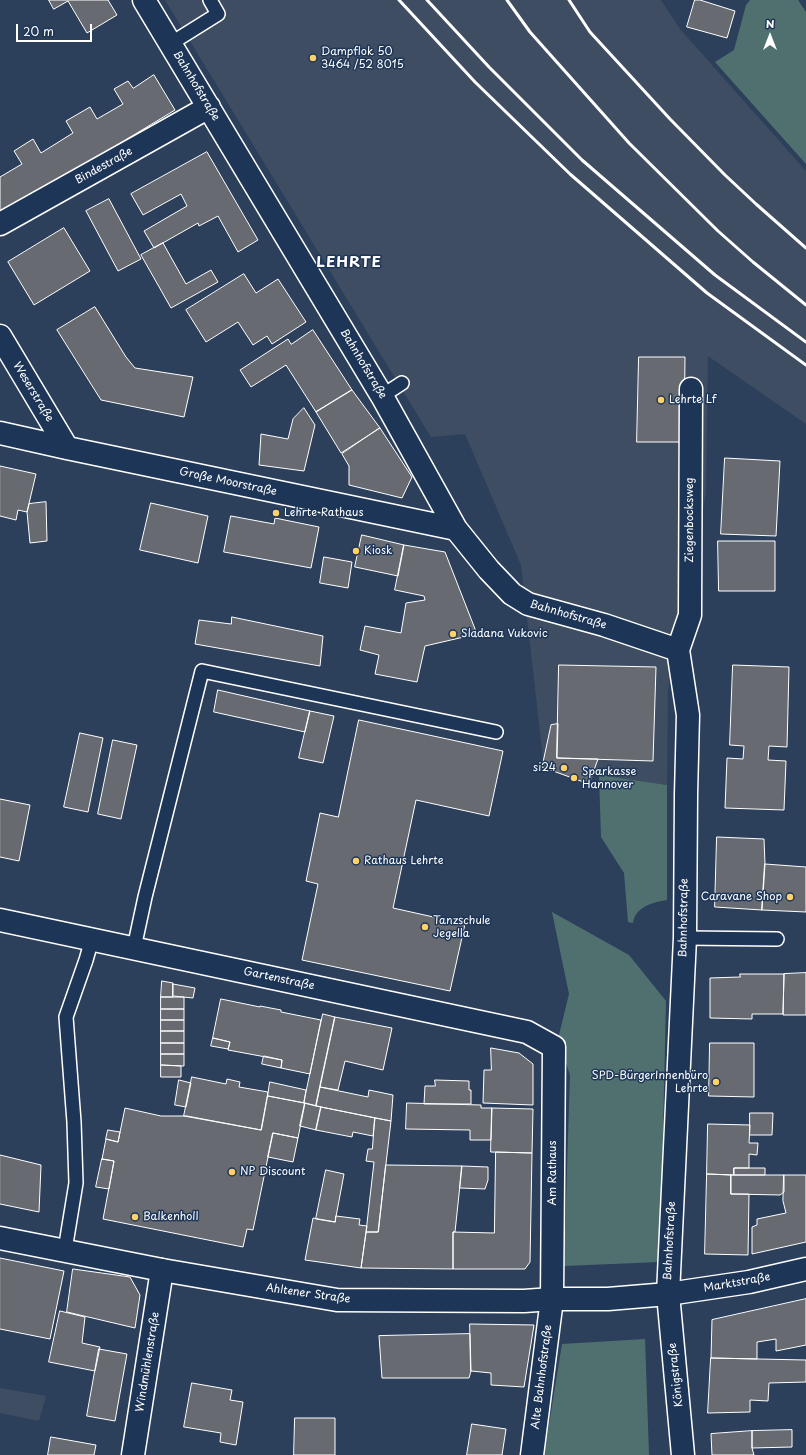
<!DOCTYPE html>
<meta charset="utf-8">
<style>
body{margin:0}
#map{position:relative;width:806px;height:1455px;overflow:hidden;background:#2c405c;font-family:"Playpen Sans",sans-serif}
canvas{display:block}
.north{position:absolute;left:750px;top:16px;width:40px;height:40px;-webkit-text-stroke:3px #1d3557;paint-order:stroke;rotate:0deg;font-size:11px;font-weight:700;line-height:16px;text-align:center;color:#fff}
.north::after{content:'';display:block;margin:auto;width:14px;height:18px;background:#fff;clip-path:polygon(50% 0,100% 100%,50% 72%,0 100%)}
.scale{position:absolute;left:16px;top:24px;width:76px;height:18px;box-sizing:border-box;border:2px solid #fff;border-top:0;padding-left:5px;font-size:12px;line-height:14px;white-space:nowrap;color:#fff;-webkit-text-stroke:3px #1d3557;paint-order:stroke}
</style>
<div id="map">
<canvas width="806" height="1455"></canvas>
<div class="north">N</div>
<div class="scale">20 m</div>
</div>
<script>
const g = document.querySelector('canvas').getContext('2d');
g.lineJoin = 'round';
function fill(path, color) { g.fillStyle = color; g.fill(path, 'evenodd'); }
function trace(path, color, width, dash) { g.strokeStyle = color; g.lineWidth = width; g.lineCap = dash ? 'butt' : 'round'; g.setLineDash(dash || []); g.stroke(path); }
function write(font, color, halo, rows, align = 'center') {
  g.font = font + ' "Playpen Sans",sans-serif'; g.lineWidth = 3; g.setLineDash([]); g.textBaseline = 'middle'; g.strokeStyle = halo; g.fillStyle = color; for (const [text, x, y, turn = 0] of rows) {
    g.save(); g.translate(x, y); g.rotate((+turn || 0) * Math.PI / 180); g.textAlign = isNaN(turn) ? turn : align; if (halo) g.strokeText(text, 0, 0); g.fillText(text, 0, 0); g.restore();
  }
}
fill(new Path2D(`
 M165,0H661L680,29L806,171V424L708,356L706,493L668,689L667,785L544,767L521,565L465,434L431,437Z
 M0,1388L46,1396L39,1421L0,1413Z`), '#3e4d62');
fill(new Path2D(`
 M750,0H798L806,12V164L715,62L734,50L746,5Z
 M599,775L667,785V900C653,902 635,907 633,923L628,922L624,873L601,837Z
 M552,912L629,955L666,1001L660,1262L564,1266L570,1075L558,1039L569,994Z
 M645,1339L649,1455H544L562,1344Z`), '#507070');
const building = new Path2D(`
 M49,0H108L117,15L87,33L68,1L54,9Z
 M695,0H700L735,11L727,38L687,27Z
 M154,75L175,110L0,216V177L22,164L14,151L33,139L41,153L73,133L66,121L90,107L97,119L123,104L114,89L128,81L133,88Z
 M207,152L258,240L238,252L218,216L199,226L198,223L154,248L144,231L187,206L181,194L143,215L131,194Z
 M109,199L141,259L118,271L86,211Z
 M64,228L90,271L34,305L8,262Z
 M163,243L186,284L211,270L218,282L171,308L141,255Z
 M244,274L256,293L278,279L306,322L272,344L267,336L253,345L238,322L206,342L186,310Z
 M95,307L126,357L135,368L193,377L184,417L101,400L57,330Z
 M313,330L352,390L316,412L286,365L251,387L240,370L288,339L291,344Z
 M639,357H685L684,442H637Z
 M352,390L380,428L341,453L316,412Z
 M304,408L315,425L304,471L259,465L261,434L288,439L293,419Z
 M380,428L412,477L402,498L349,485V466L342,454Z
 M725,458L780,461L776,536L721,534Z
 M0,466L36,474L27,512L18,510L16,520L0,516Z
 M46,502L47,541L30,543L27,512L29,504Z
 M151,503L208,516L198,563L140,550Z
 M231,516L274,524L275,518L319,527L311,568L224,552Z
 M362,535L404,545L398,576L355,567Z
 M718,541H775V591H719Z
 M404,545L445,552L477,634L425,646L417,682L375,674L379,655L360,650L365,626L401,633L406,603L425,600L424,596L395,590Z
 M324,557L352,562L348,588L320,583Z
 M232,617L323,636L320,666L195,644L199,620L231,624Z
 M559,665L656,667L653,761L557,758Z
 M733,665L789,667L787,747L769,746L768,760L786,761L784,810L725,808L727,758L743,759L744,746L730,745Z
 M218,690L310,711L305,732L214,712Z
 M310,711L334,716L323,763L299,758Z
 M359,720L503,751L489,816L416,800L393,908L465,924L450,991L302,960L318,884L306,881L320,813L338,817Z
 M558,724L557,758L598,759L589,784L542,767L551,725Z
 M80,733L103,738L88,812L64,807Z
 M113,740L137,745L121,819L98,814Z
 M0,799L30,805L19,861L0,857Z
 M717,837L764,839L765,864L762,910L715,907Z
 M765,864L806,867V912L762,910Z
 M806,973V1015H783L784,974Z
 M740,974H784L783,1014H752V1019L710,1018V978L740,977Z
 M162,981L173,983V997H161Z
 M173,984L195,988L193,998L173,996Z
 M161,997H184V1009H161Z
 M221,999L260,1007V1006L281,1010V1012L321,1020L310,1074L281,1068L282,1060L228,1050L230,1042L213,1038Z
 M161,1009H184V1020H161Z
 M323,1014L335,1017L316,1106L304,1103Z
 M335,1017L392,1028L383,1070L345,1061L338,1090L320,1087Z
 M161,1020H184V1031H161Z
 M161,1031H184V1043H161Z
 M213,1038L230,1042L228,1049L211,1046Z
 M161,1043H184V1054H161Z
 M710,1043H754V1097L709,1096Z
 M491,1048L519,1053L533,1064V1105L483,1103L484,1070H491Z
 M161,1054H184V1066L161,1065Z
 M264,1056L282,1060L281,1068L262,1064Z
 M161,1065L181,1066V1077H161Z
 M192,1077L226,1084L227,1079L240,1082L239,1087L268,1092L261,1130L184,1116Z
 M179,1080L191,1083L186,1107L175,1105Z
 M435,1080L469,1081V1090H471V1104H424L425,1086H435Z
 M270,1082L306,1090L304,1103L268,1096Z
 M320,1087L368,1097L369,1090L393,1095L391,1121L316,1106Z
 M268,1096L305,1103L298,1138L273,1133L253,1230L247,1229L243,1247L103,1219L114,1161L102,1159L106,1139L118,1142L125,1108L161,1116H187L261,1130Z
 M305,1103L321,1107L316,1130L300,1126Z
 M407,1103L481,1105V1108H492L491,1140H470V1130L406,1129Z
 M321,1107L375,1118L373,1136L353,1132L352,1137L316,1130Z
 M492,1108L533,1109L532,1153L491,1152Z
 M750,1113H773L772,1135H750Z
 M375,1118L391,1121L378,1232H366L374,1162L366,1161L368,1149H372Z
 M708,1124L750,1125L749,1143H758L757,1155L749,1154V1168H734V1175L707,1174Z
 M108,1130L120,1132L118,1142L106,1139Z
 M273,1133L298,1138L293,1162L268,1157Z
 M496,1152L532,1153L530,1262L525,1269H453V1232L494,1233Z
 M0,1155L41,1165L39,1212L0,1204Z
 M102,1159L114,1161L109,1189L96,1187Z
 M386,1165L462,1166L455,1232H453V1269L361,1268L366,1232H378Z
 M462,1166L488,1167V1180L485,1189L460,1188Z
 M734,1168H765V1175H734Z
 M326,1170L344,1174L335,1222L316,1219Z
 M707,1174L731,1175V1194H749L748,1255L705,1254Z
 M731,1175H784V1192L780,1195L731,1194Z
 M784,1175H806V1242L752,1254V1227L757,1225V1219L786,1213L783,1201Z
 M336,1216L360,1219L359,1225L367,1226L361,1268L305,1260L313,1218L335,1222Z
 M0,1258L64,1271L50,1339L0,1329Z
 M73,1269L130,1277L140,1295L135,1328L67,1312Z
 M806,1299V1345L776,1351V1339L757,1342V1359L711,1358L712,1320Z
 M60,1311L85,1317L82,1343L100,1347L95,1371L49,1362Z
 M470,1324L534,1325L524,1387L491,1385V1373L471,1371Z
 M470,1334L471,1371L469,1378H382L379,1336Z
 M99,1349L127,1354L115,1421L87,1416Z
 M711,1358L806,1360V1382L769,1383L768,1401L750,1400V1412L708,1413Z
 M192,1383L232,1390L230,1400L243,1402L236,1445L220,1442L221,1433L184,1427Z
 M295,1418H335V1455H294Z
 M472,1424L506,1429L502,1455H467Z
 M792,1430V1447L752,1448V1431Z
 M752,1431V1448L754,1455H712L711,1434Z
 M51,1437L96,1445L94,1455H48Z`);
fill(building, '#676b71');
trace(building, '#fff', 1);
const lane = new Path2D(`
 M170,44L218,14L210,0
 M382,396L402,383
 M685,938L777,939
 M134,948L145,897L202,671L496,732
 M65,1250L76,1183L74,1122L66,1017L86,960L92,939`);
const street = new Path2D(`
 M144,0L382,396L456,529L489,570L512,594L528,604L604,625L678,650
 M0,224L209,107
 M0,336L67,448
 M0,433L67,448L456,529
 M0,920L527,1032L554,1047L552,1299L532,1455
 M133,1455L162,1270
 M683,1455L668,1294L685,938L686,795L688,715L678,650L690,615L691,389`);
const secondary = new Path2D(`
 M0,1238L162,1270L337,1300L524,1301L552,1299H608L668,1294L749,1282L806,1269`);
trace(lane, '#fff', 16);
trace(street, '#fff', 25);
trace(secondary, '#fff', 25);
trace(lane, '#1d3557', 13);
trace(street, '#1d3557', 22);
trace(secondary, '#1d3557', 22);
trace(new Path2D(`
 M399,0L475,82L570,174L707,293L806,365
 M427,0L489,67L582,160L715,275L806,342
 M507,0L530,32L629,143L718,231L753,262L806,305
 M569,0L590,32L670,119L725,175L756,204L806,248`), '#fff', 3);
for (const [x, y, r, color] of [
 [313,58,4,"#ffd166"],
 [661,400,4,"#ffd166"],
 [276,513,4,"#ffd166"],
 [356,551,4,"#ffd166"],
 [453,634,4,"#ffd166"],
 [564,768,4,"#ffd166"],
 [574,778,4,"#ffd166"],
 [356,861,4,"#ffd166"],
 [790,897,4,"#ffd166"],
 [425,927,4,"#ffd166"],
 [716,1082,4,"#ffd166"],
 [232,1172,4,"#ffd166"],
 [135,1217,4,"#ffd166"]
]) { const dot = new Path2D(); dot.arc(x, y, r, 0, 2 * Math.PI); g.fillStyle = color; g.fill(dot); trace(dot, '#1d3557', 1.5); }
write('11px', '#fff', '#1d3557', [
 ["Dampflok 50",321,52],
 ["3464 /52 8015",321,65],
 ["Lehrte Lf",669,400],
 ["Lehrte Rathaus",284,513],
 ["Kiosk",364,551],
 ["Sladana Vukovic",461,634],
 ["si24",556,768,"right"],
 ["Sparkasse",582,772],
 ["Hannover",582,785],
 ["Rathaus Lehrte",364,861],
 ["Caravane Shop",782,897,"right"],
 ["Tanzschule",433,921],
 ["Jegella",433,934],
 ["SPD-BürgerInnenbüro",708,1076,"right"],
 ["Lehrte",708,1089,"right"],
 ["NP Discount",240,1172],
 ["Balkenholl",143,1217]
], 'left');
write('11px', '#fff', '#1d3557', [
 ["Bahnhofstraße",196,86,59],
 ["Bindestraße",104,166,-29],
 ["Bahnhofstraße",363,364,59],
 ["Weserstraße",33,392,59],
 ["Große Moorstraße",228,482,12],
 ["Ziegenbocksweg",690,520,-90],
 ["Bahnhofstraße",568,615,16],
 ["Bahnhofstraße",684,918,-89],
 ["Gartenstraße",279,979,12],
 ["Am Rathaus",553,1173,-90],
 ["Bahnhofstraße",670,1241,-87],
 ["Marktstraße",737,1283,-10],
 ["Ahltener Straße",308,1294,8],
 ["Windmühlenstraße",148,1362,-81],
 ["Königstraße",676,1375,-96],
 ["Alte Bahnhofstraße",542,1377,-83]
]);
g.letterSpacing = '1px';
write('bold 15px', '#fff', '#1d3557', [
 ["LEHRTE",349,263]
]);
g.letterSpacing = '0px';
</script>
